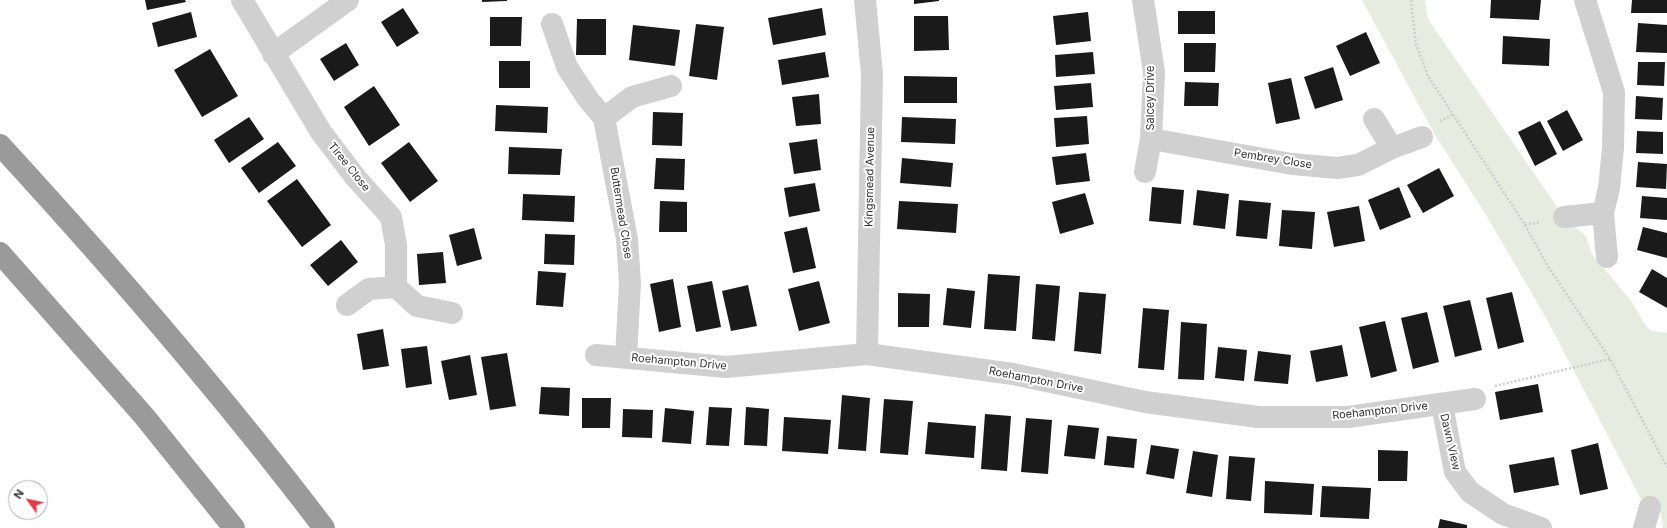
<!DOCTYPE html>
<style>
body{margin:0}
#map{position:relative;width:1667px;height:528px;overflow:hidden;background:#fff;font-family:Inter,sans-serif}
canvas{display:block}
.north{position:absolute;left:8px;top:480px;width:40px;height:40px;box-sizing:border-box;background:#fff;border:1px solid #adadad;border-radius:50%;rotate:303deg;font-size:11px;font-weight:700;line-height:16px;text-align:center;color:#333}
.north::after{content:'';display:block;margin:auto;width:14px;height:18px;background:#e63946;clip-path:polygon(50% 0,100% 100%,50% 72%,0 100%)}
</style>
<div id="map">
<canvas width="1667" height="528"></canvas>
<div class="north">N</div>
</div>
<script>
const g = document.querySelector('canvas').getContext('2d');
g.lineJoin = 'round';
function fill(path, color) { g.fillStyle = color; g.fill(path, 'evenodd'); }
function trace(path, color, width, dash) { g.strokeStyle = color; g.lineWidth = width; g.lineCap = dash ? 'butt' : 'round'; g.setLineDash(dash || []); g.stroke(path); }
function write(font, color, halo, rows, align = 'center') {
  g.font = font + ' Inter,sans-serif'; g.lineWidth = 4; g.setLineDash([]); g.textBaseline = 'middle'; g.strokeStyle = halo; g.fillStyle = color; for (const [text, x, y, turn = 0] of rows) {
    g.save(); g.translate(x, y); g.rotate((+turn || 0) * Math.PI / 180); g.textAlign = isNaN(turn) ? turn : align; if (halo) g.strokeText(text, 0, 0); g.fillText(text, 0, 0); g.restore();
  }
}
fill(new Path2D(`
 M1362,0H1425L1428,19L1564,217L1586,236L1592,254L1632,302L1644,323L1650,330L1667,333V528H1663L1659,505L1642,501L1545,316L1486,215L1435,135Z`), '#e6ecdf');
fill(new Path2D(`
 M145,0H185L186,2L147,10Z
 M482,0H507V1L482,2Z
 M914,0H939V1L914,4Z
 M1491,0H1541L1539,20L1490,18Z
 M1632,0H1667V13H1631Z
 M403,8L419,33L397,47L381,22Z
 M822,8L826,35L773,45L768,18Z
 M1178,11H1215V34H1178Z
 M191,12L197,37L158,47L152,23Z
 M1088,12L1091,41L1056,45L1053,16Z
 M914,16H948L949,50L914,51Z
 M490,17H522L521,46H490Z
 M577,19H606V55H576Z
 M1638,23L1667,25V53L1636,52Z
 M696,24L724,27L717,80L689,76Z
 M633,25L680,30L675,66L629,60Z
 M1366,32L1380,63L1350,76L1336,46Z
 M1503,36L1550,39L1549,66L1502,64Z
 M346,43L359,65L334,81L320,59Z
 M1184,43H1216L1215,72H1184Z
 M210,49L238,96L202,117L174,70Z
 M825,52L829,77L782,85L778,60Z
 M1093,52L1095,74L1056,77L1055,55Z
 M499,61H530V88H499Z
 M1638,62H1665L1664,86L1637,85Z
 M1333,67L1343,100L1315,109L1304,77Z
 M904,76L957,77V103H904Z
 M1291,78L1300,119L1276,124L1268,83Z
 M1185,82L1219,83L1218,106H1184Z
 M1091,83L1093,107L1056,110L1054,86Z
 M374,86L400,125L369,146L344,107Z
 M819,94L821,124L796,126L792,97Z
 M1636,96L1663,98L1662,120L1635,119Z
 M496,105L548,107L547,133L495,131Z
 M1567,110L1583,140L1563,151L1547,121Z
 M653,112L683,113L682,146L652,145Z
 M1087,116L1089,144L1056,147L1054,118Z
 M249,117L264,139L229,163L214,140Z
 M902,117L956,119L955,144L901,142Z
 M1540,121L1557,154L1535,166L1518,132Z
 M1637,131L1663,132V154L1636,153Z
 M817,139L821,170L794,174L789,143Z
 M278,142L296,166L259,193L241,168Z
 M409,142L438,181L410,202L381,163Z
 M509,147L562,149L560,175L508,174Z
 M1086,153L1090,181L1056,185L1052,157Z
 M656,158L685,159L684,190L654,189Z
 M902,158L953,163L951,187L900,183Z
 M1638,162L1667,164L1666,189L1636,187Z
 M1439,168L1454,196L1423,213L1407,185Z
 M297,179L331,225L302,247L267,201Z
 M815,183L820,211L789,217L784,188Z
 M1152,187L1184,190L1181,224L1149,221Z
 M1399,187L1411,217L1380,230L1368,200Z
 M1197,190L1229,194L1225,229L1193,225Z
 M1085,193L1094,224L1060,234L1052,202Z
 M523,194L575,196L574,222L522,220Z
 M1642,196L1667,198V220L1640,218Z
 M1239,200L1271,203L1267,239L1236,236Z
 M660,201L687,202V232H659Z
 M899,201L958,204L956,233L897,229Z
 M1359,206L1365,241L1334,247L1327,212Z
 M1282,210L1315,212L1312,249L1279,246Z
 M807,227L816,268L793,273L784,232Z
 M1643,227L1667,233V258L1637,250Z
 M474,228L482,259L457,266L449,235Z
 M545,234L575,235L574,265L544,264Z
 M341,240L358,262L328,286L310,265Z
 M443,252L446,283L419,285L417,254Z
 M1652,269L1667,278V308L1639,292Z
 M538,271L566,273L563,307L536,305Z
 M988,274L1020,276L1016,331L984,329Z
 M673,279L681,327L659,332L650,284Z
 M712,281L721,327L696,332L687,286Z
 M819,281L830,323L799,331L788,289Z
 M1036,284L1060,286L1055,341L1032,339Z
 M748,285L757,326L731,331L722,291Z
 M947,288L975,291L971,328L943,325Z
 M1079,292L1106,294L1101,354L1074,351Z
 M1512,292L1524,342L1498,349L1486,298Z
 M898,293L930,294L929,327H898Z
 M1470,300L1482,350L1455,357L1443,306Z
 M1143,308L1169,310L1164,370L1138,368Z
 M1427,312L1439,362L1413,369L1401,318Z
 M1385,321L1397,371L1371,378L1359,327Z
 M1181,322L1207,324L1204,380L1178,379Z
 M383,329L389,366L363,370L357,334Z
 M1342,345L1348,376L1316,382L1310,351Z
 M427,346L432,384L406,388L401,349Z
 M1218,347L1247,350L1244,381L1215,378Z
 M1258,351L1291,355L1288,384L1254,381Z
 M507,353L516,406L490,410L481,357Z
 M470,355L477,395L449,400L441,361Z
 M1538,384L1543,412L1500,420L1495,392Z
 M541,387L570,388L569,416L539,414Z
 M842,395L870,398L866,451L838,449Z
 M582,398H611L610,428H582Z
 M884,399L913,401L908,455L880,453Z
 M709,407L732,408L729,446L706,445Z
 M746,407L769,409L767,446L744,445Z
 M665,408L694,411L691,444L662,442Z
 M623,409L653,410L652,438L622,437Z
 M985,414L1011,416L1007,471L981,469Z
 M784,417L831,420L828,454L782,451Z
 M1026,418L1052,420L1048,474L1021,472Z
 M928,422L976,426L974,458L925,454Z
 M1068,425L1099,428L1095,459L1064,456Z
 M1107,436L1137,439L1134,468L1104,465Z
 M1598,443L1608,489L1580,495L1571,450Z
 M1151,445L1179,449L1174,479L1146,474Z
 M1378,450L1408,451L1407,481H1378Z
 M1193,451L1218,455L1212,497L1186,493Z
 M1229,456L1255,458L1251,501L1226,499Z
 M1554,457L1559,485L1514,493L1509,465Z
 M1265,481L1314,484L1312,515L1264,513Z
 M1322,486L1371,488L1369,519L1320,517Z
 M1440,519L1467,525V528H1438Z`), '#1a1a1a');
trace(new Path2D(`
 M1411,0L1416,44L1428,76L1525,225L1549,268L1610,359L1667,467
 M1440,121L1452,115
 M1525,225L1540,222
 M1495,386L1610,359`), '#cdcdcd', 2.5, [2, 2]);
trace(new Path2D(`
 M242,0L321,132L356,178L391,217L396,245V287L417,306L452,313
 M865,0L872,74L867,354
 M1143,0L1154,72L1151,139L1145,172
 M552,24L567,67L588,99L604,118L627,239L630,283L626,357
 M273,54L348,0
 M604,118L632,97L671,86
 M1374,119L1392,148
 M1151,139L1292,164L1337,168L1358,165L1392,148L1422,137
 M1603,213L1607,257
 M1564,217L1603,213L1609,188L1613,148L1614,92L1585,0
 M347,305L369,289L396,287
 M596,355L726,367L867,354L1013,374L1145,402L1258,417H1348L1475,399
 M1442,405L1455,472L1470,492L1503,514L1541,528
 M1644,528L1650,507`), '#d0d0d0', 22);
trace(new Path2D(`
 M0,145C113,268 223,395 324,528
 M0,253L144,416L234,528`), '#9a9a9a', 22);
write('11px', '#333', '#fff', [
 ["Salcey Drive",1151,98,-90],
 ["Pembrey Close",1273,159,9],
 ["Tiree Close",349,167,51],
 ["Kingsmead Avenue",870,177,-89],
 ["Buttermead Close",621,213,81],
 ["Roehampton Drive",679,362,5],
 ["Roehampton Drive",1036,380,11],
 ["Roehampton Drive",1380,411,-6],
 ["Dawn View",1450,442,77]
]);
</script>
